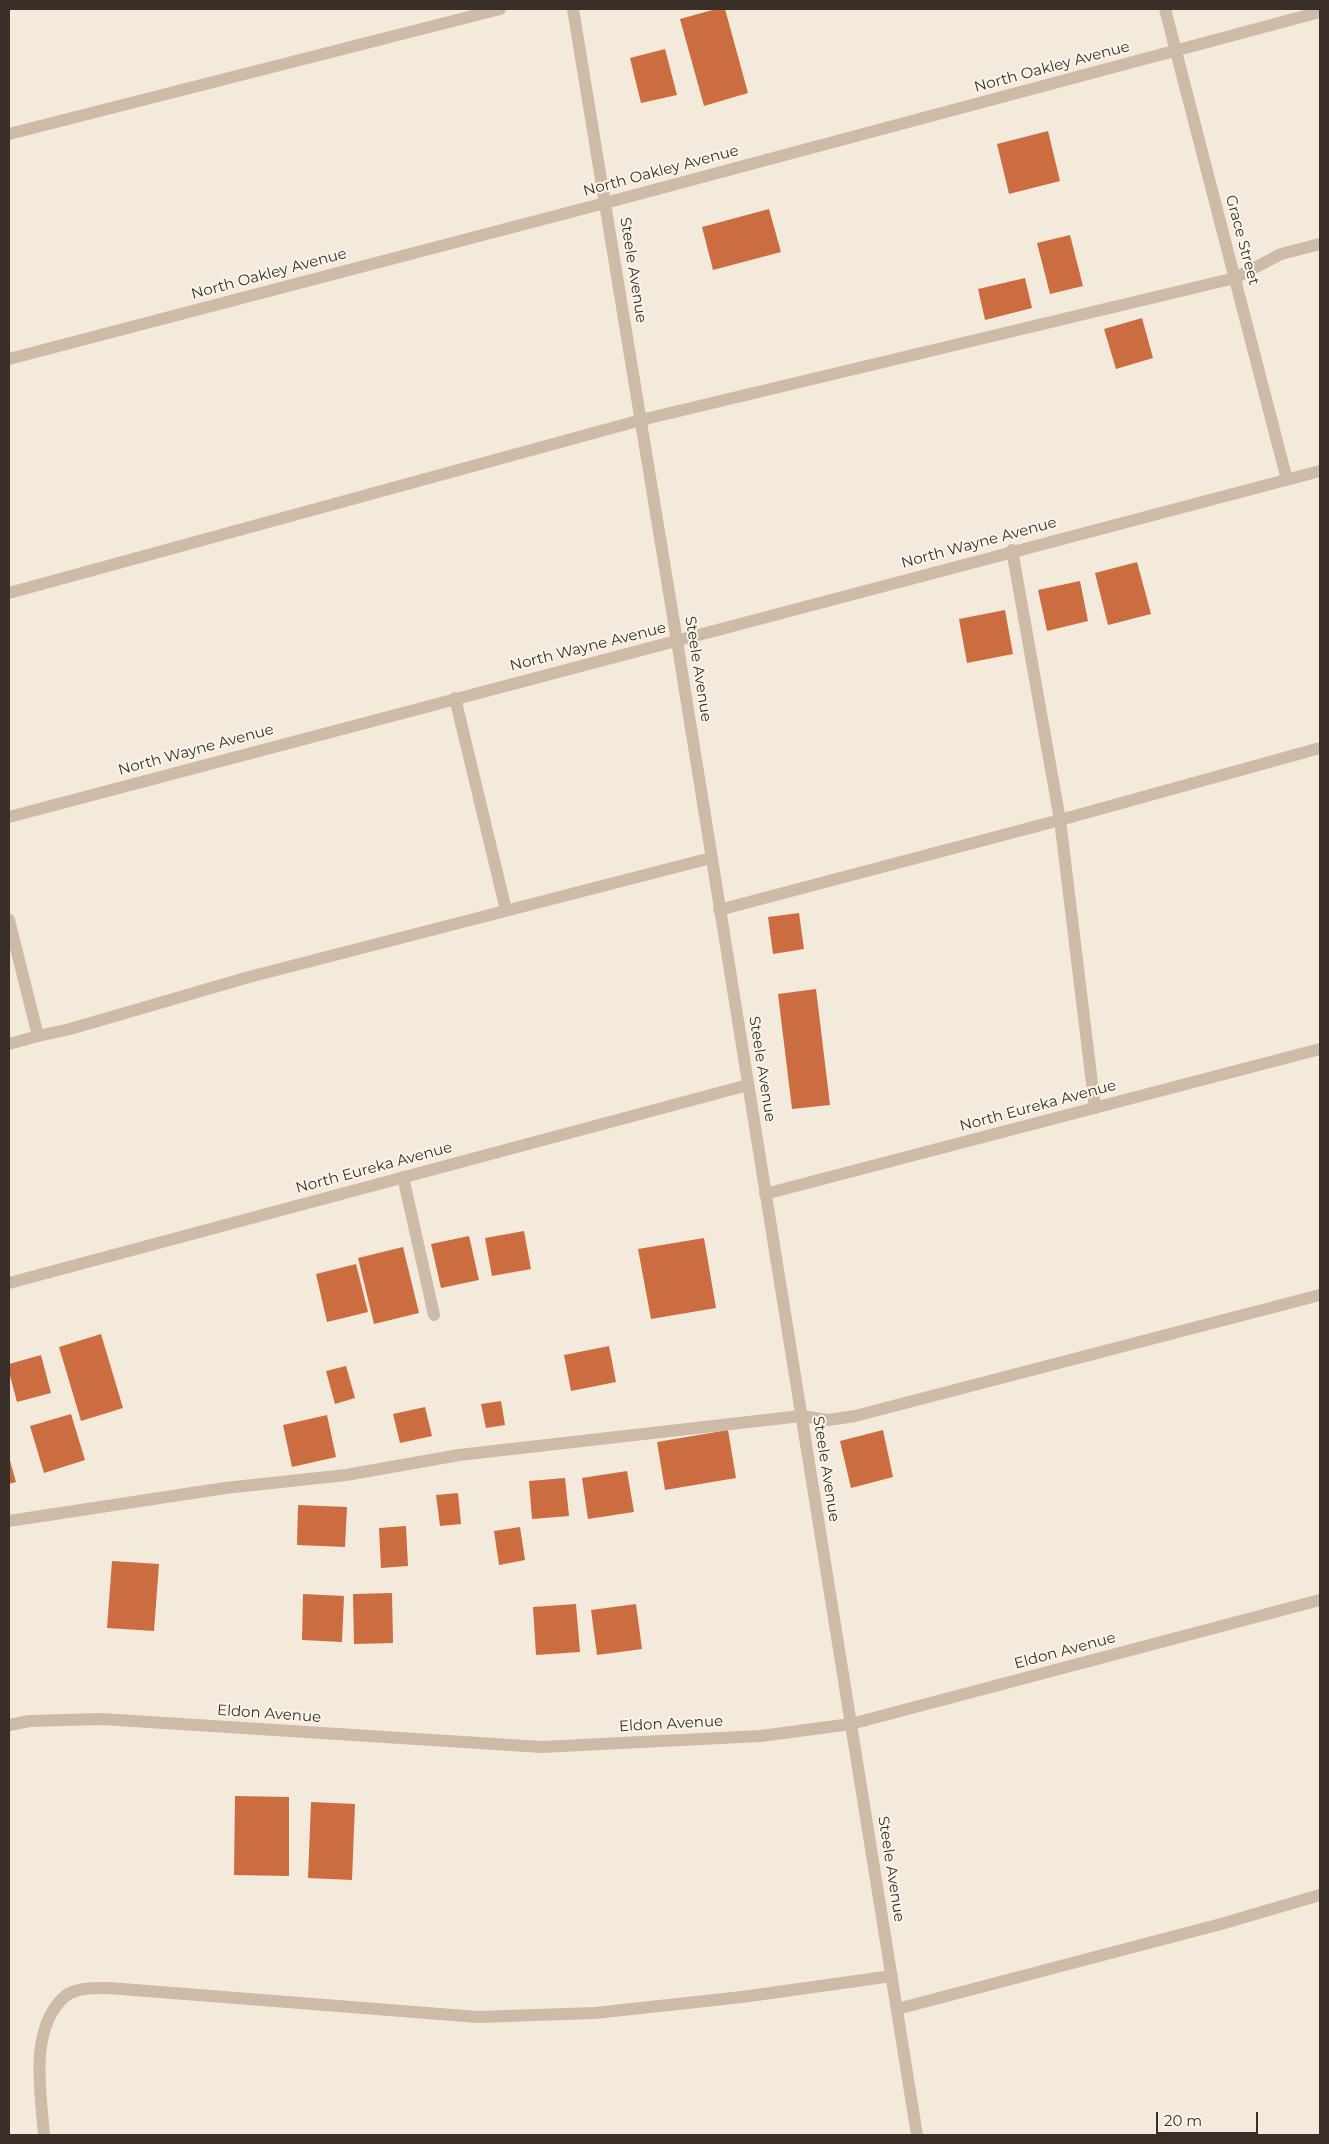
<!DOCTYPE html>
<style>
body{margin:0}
#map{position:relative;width:1329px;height:2144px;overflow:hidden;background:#f4eadc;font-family:Montserrat,sans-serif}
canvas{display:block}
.frame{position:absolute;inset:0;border:10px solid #392f28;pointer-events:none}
.scale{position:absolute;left:1156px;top:2112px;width:102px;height:22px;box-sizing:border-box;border:2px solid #392f28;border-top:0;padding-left:6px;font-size:15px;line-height:18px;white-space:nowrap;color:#392f28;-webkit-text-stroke:4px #fbf4e9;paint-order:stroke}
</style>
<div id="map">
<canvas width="1329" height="2144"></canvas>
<div class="frame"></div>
<div class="scale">20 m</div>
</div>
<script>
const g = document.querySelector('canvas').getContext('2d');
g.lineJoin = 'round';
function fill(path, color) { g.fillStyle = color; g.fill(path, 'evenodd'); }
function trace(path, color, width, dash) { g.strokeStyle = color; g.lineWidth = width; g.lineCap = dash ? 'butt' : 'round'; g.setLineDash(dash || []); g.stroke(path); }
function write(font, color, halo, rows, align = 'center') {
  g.font = font + ' Montserrat,sans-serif'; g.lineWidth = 4; g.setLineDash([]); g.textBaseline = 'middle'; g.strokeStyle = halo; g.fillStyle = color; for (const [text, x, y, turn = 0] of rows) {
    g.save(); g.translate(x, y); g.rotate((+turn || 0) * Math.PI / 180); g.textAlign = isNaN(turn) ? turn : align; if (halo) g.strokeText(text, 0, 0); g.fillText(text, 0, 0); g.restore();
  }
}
fill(new Path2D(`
 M716,9H725L748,93L704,106L680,19Z
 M665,49L677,95L641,103L630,58Z
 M1048,131L1060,181L1009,194L997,144Z
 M769,209L781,252L713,270L702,227Z
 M1070,235L1083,286L1050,294L1037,243Z
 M1025,278L1032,308L985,320L978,289Z
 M1142,318L1153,358L1116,369L1104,329Z
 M1137,562L1151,614L1108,625L1095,573Z
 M1080,581L1088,621L1047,631L1038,590Z
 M1005,610L1013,654L967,663L959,619Z
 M799,913L804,949L773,954L768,917Z
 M816,989L830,1105L792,1109L778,994Z
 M524,1231L531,1269L492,1276L485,1238Z
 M469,1236L479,1280L441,1288L431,1244Z
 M704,1238L716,1308L651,1319L638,1249Z
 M403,1247L419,1313L374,1324L358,1258Z
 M356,1264L368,1312L327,1322L316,1274Z
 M101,1334L123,1408L81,1421L59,1347Z
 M609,1346L616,1382L571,1391L564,1355Z
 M41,1355L51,1393L17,1402L9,1372V1364Z
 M346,1366L355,1398L335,1404L326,1371Z
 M501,1401L505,1425L486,1428L481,1404Z
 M425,1407L432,1436L400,1443L393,1414Z
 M71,1414L85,1460L44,1473L30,1426Z
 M327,1415L336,1457L292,1467L283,1425Z
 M728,1430L736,1478L665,1490L657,1442Z
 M883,1430L893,1477L851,1488L840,1441Z
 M9,1457L16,1482L9,1484Z
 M627,1471L634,1512L588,1519L582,1478Z
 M565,1478L569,1516L532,1519L529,1481Z
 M458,1493L461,1524L440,1526L436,1495Z
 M298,1505L347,1507L345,1547L297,1545Z
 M406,1526L408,1566L381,1568L379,1528Z
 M520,1527L525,1560L499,1565L494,1531Z
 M112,1561L159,1564L154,1631L107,1628Z
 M392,1593L393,1643L354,1644L353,1594Z
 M303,1594L344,1596L342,1642L302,1640Z
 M576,1604L580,1652L536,1655L533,1607Z
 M636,1604L642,1649L597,1655L591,1610Z
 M235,1796L289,1797V1876L234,1875Z
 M311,1802L355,1804L352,1880L308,1878Z`), '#cc6d41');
trace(new Path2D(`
 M9,134L500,9
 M1012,550L1060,820L1095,1108
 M9,593L641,420L1235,278L1281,254L1320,244
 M455,698L506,910
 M719,910L1060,820L1320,748
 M9,920L38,1036L70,1029L249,977L711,858
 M9,1044L38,1036
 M403,1177L434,1315
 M9,1521L225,1488L346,1475L459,1455L801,1416L828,1420L855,1416L1320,1295
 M897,2009L1221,1924L1320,1895
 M44,2135C41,2093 29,2033 62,1999C73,1987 95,1988 109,1988L478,2017L595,2013L742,1997L892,1976`), '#cdbba7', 12);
trace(new Path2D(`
 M573,9L677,641L917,2135
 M1165,9L1287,480
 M9,359L605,203L1320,12
 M9,817C446,700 883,585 1320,471
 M765,1194L1320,1049
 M9,1283L748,1085
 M9,1725L30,1721L102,1719L542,1747L761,1736L851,1724L1320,1600`), '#cdbba7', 12);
write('15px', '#392f28', '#fbf4e9', [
 ["North Oakley Avenue",1052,67,-15],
 ["North Oakley Avenue",661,171,-15],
 ["Grace Street",1242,240,75],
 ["Steele Avenue",633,270,81],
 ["North Oakley Avenue",269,274,-15],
 ["North Wayne Avenue",979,543,-15],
 ["North Wayne Avenue",588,647,-14],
 ["Steele Avenue",698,669,81],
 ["North Wayne Avenue",196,750,-15],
 ["Steele Avenue",762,1069,81],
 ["North Eureka Avenue",1038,1106,-15],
 ["North Eureka Avenue",374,1168,-15],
 ["Steele Avenue",826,1469,81],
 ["Eldon Avenue",1065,1651,-15],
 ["Eldon Avenue",269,1714,4],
 ["Eldon Avenue",671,1724,-3],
 ["Steele Avenue",891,1869,81]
]);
</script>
